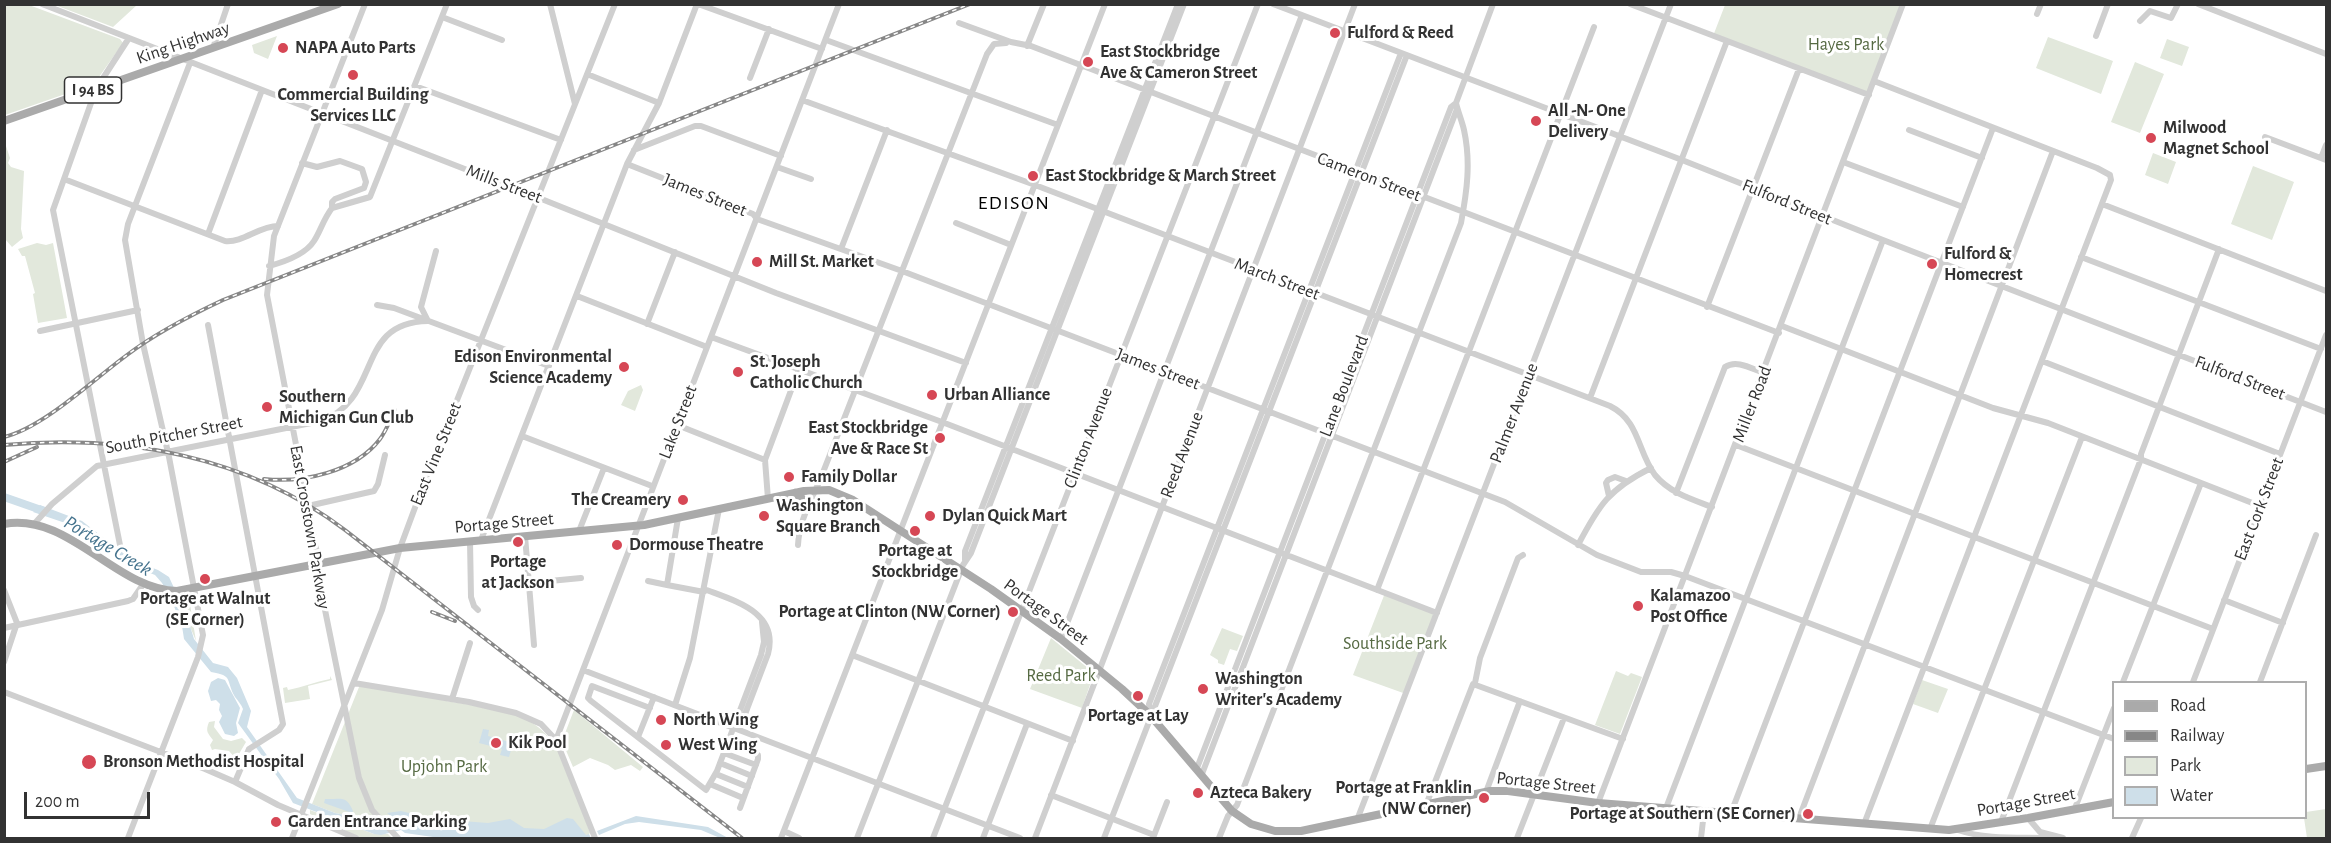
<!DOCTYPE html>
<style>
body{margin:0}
#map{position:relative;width:2331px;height:843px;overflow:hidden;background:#fff;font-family:"Alegreya Sans",sans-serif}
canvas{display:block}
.frame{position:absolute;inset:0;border:6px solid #323232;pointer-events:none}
.legend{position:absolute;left:2112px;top:681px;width:195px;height:138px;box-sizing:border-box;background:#fff;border:2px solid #adadad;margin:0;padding:8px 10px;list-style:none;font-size:18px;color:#323232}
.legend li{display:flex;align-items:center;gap:12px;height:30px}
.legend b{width:30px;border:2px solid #adadad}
.scale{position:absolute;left:24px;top:792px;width:126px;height:27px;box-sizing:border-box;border:3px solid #323232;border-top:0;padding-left:8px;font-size:18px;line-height:21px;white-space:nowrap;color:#323232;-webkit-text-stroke:4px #fff;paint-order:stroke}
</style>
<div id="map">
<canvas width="2331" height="843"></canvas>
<div class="frame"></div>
<ul class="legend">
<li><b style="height:8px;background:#aaa"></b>Road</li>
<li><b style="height:8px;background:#878787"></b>Railway</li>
<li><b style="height:16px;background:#e2e8dc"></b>Park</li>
<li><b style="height:16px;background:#cedfe9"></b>Water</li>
</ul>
<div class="scale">200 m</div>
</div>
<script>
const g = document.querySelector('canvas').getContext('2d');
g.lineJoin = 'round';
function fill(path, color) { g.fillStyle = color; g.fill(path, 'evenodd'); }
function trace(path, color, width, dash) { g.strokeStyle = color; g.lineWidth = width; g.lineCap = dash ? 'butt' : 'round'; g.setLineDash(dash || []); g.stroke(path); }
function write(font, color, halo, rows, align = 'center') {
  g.font = font + ' "Alegreya Sans",sans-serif'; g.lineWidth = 6; g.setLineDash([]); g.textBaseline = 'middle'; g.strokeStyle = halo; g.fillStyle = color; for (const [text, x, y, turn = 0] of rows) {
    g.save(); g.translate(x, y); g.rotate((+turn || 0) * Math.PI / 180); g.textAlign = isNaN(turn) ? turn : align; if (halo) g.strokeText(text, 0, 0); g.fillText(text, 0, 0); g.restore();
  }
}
fill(new Path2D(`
 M4,5H29L120,39L123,43L94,84L5,115Z
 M55,5L137,4V5L113,27Z
 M1725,5H1903L1869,95L1713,36Z
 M277,36L268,59L254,53L252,45Z
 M2048,37L2113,61L2101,94L2036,68Z
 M2167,39L2189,47L2182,66L2160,58Z
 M2135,62L2164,74L2140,133L2111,122Z
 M5,143L10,158L8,163L11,167L24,171L21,229L23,238L12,247L5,239Z
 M2153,153L2176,162L2168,184L2145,175Z
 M2253,166L2294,182L2272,240L2231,224Z
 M37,243L46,245L53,243L67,318L38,323L33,294L35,293L25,256H22L18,249Z
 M641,385L643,390L635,411L621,405L628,391Z
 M1385,593L1437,613L1406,694L1353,675Z
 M178,598H189L196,641Z
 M1222,628L1243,636L1237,651L1230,649L1224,665L1218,663V660L1210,655Z
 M1051,638L1094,673L1082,708L1030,689Z
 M1616,671L1628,676L1631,673L1642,677L1620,734L1595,725Z
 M330,676L332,680L308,686L310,699L285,703L283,688L287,687L288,690C303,687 315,682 330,679Z
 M1922,680L1948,689L1938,713L1913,704Z
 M359,687C376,685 417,696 436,699C465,705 509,708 534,724C565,744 578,799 590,833L588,835L398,825L380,829L355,817L335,813L312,804Z
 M574,710L643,767L640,771L631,765L615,770L608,765L590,758L573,767L562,741Z
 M215,721L214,727L223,739L231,741L242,738L246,742L236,759L229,751L215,749L212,750L210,745L213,740C208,733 205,732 209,722Z
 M2326,809V838H2307L2304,818L2306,812Z
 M310,810L374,834H388L392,838H361L310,814Z`), '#e2e8dc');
fill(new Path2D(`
 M40,505L82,521L132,560L158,570L169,577L187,616L194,639L213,663L228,667L237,678L251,711L247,727L297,798L335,813L360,818L366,823L380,829L397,825V821L387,813L401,811L450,823L462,821L488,823L510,819L524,828L544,829L567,818L573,819L586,835L589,834L591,838H440L405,833L401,830L381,835L374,834L293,803L279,779L238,723L243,709C241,704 238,701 235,697C225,679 234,676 211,672L184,639L182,626L171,599L162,583L155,575L132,566L71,525L33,512Z
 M218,678L225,680L240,708L236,723L238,733L234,736L225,734L219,722L222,716L219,710L220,704L216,700L211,701L208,691L211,682Z
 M483,729L489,730L488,736L513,743L509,757L500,755L502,749L479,743Z
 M325,799C340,800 346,794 353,811L352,813L324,803Z
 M636,816L708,827L728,838H720L701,830L639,822L625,824L599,835L597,831Z`), '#cedfe9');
trace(new Path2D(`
 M4,497L44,511`), '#cedfe9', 8);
trace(new Path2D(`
 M42,4L539,198L776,293L966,363
 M365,4L274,236L267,295L318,558L324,605L359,778L372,810L398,838
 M550,4L575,104
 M698,4L822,49
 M1273,4L1682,160L1883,240L2326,412
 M1630,4L1869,95
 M2198,4L2326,54
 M2037,14L2041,4
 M442,17L502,40
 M2140,21L2150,11L2171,18L2178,4
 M959,23L1011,42L1031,46L1779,333
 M2096,36L2108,4
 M826,40L1058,125
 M1027,46L1044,4
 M213,48L228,4
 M587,74L659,103
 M750,78L769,29
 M415,86L561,140
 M802,100L1035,185L1610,406C1640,421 1637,451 1655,475C1670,493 1691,499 1712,507
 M1909,130L1982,158
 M2265,137L2326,160
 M634,150L695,126H701L781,156
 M2321,158L2326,145
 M1843,162L1963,207
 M302,163L317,167L340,161L362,169L366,182L364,188L335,199L332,202V208L370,197L447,4
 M627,164L753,214L757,219L902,271L1505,502L1597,555L1641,572H1671L1685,576L2114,739
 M777,167L811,179
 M64,179L225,241C243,243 259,226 278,226
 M2102,204L2326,291
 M956,223L1011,245
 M208,234L262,90
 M841,249L887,130
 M2081,257L2321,349
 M269,266C284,262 305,255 314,241C321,230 323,220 332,208
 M577,296L707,347
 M377,305L394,308L549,366
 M1707,307L1799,69
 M647,324L675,252
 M208,325L283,724L279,730L249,749L235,782
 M1782,326L1993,408L2048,423L2260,506
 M40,331L138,310
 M711,337L942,422L1437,613
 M2042,361L2280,454
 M1590,398L1727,41
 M677,425L765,460
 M522,436L652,486
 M1736,445L2213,629
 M1676,493L1725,367C1737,359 1752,369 1764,373
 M1609,496L1606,483L1608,480L1615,477L1626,481
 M768,499L765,460L799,369
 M308,506L374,491L378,484L385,455
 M678,518L667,585L704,592
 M35,523L52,504L97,466L321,421C383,399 354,322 428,321L421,307L436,251
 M579,531L604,468
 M525,536L534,645
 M481,540L627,164L659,103L697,4
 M470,541L471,597L474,606L478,610
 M120,545L53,210L96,89L129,38
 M798,545C799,521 811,501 820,480L987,54L994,44L1006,43
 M1578,545C1599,505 1609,489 1651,468
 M965,560V551L1178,4
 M648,581L667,585
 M529,583L581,578
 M704,589C735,601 779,612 768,654L739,730
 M4,590L17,623L4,662
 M1377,590L1594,27
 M2224,600L2283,623
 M4,628L128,601L133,599L144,583
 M1061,639L1302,15
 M852,655L1073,741
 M583,670L1020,838
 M2123,682L2201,483
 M2193,682L2326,335
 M2260,682L2316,535
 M354,683L469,702L516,713L541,724L556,740
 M1475,683L1480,658L1518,558L1523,555
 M4,692L205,769L235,782L278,805L356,838
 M452,699L470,643
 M675,705L690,658L719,509
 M650,708L592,686L588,698L591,701L706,790L717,771L761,655L764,642L762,622
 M1150,715L1149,704L1401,53
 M638,737L654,697
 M728,742L758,755V759L740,808
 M724,753L756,765
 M720,763L752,776
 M1197,768L1451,107L1456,103L1493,4
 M716,774L748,787
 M1202,774L1457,109
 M710,784L743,798
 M1486,792L1520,701
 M1051,795L1154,835
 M1598,803L1903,4
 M1426,805L1473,684L1623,739
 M1666,808L1883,240
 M2075,808L2114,708
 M1731,813L1993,128
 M1799,818L2053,151
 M2028,818L2040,832L2063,838
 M1357,820L1671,4
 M2001,822L2141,459V454L2219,249
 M1864,824L2111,180L2110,175L2097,168L1874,81
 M1930,829L2082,437
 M1958,830C1987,840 2019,837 2049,838
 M784,831L799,838
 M128,838L198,657L203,635L169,457L143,344L125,240L128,224L190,63
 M292,838L382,610L400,548L426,478L615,4
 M595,838L556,740L839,4
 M781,838L1105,4
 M857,838L963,565L971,553L1184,4
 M933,838L1258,4
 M983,838L1027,724
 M1035,838L1355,4
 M1104,838L1407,55
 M1153,838L1167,802
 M1219,838L1228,816L1237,805L1461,223C1467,191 1471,162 1464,130C1462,121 1458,112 1456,103
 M1517,838L1564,718
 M1701,838L1704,812
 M2132,838L2141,818`), '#cfcfcf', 6);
trace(new Path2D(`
 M4,121L338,4
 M795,493L809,504
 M4,524C69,512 116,590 177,591L400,548L644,525L804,491L829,490L853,500L991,589L1061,639L1122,689L1150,715L1232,811L1251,824L1275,831H1301L1490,791H1508L1598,803L1949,830L2028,818L2114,802
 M2306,769L2326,766`), '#aaa', 8);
const rail = new Path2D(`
 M4,437C43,428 94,379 127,355C156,333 189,316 223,300L970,4
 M4,445C125,434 247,456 345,530L742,838
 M4,462L37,447
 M264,479C303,483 355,472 380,439C386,431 390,420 395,410
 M432,612L455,621`);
trace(rail, '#878787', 4);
trace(rail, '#fff', 1.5, [4.5]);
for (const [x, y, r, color] of [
 [1335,33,6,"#d64755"],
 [283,48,6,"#d64755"],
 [1088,62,6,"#d64755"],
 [353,75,6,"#d64755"],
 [1536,121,6,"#d64755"],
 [2151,138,6,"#d64755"],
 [1033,176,6,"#d64755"],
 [757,262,6,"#d64755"],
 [1932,264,6,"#d64755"],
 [624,367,6,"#d64755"],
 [738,372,6,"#d64755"],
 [932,395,6,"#d64755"],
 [267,407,6,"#d64755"],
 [940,438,6,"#d64755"],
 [789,477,6,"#d64755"],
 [683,500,6,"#d64755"],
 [764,516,6,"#d64755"],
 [930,516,6,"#d64755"],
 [915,531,6,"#d64755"],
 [518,542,6,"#d64755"],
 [617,545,6,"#d64755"],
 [205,579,6,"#d64755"],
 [1638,606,6,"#d64755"],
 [1013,612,6,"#d64755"],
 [1203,689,6,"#d64755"],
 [1138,696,6,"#d64755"],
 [661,720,6,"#d64755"],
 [496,743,6,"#d64755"],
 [666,745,6,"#d64755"],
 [89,762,8,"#d64755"],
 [1198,793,6,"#d64755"],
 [1484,798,6,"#d64755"],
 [1808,814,6,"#d64755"],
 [276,822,6,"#d64755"]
]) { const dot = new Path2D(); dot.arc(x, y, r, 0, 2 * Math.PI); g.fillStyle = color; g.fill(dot); trace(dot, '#fff', 2); }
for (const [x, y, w] of [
 [93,90,57]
]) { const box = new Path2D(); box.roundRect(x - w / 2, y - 13, w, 26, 4.5); g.fillStyle = '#fff'; g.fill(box); trace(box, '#323232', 1.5); }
write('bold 16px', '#323232', null, [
 ["I 94 BS",93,90]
]);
write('bold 18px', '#323232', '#fff', [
 ["Fulford & Reed",1347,33],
 ["NAPA Auto Parts",295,48],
 ["East Stockbridge",1100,52],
 ["Ave & Cameron Street",1100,73],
 ["Commercial Building",353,95,"center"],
 ["Services LLC",353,116,"center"],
 ["All -N- One",1548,111],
 ["Delivery",1548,132],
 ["Milwood",2163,128],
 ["Magnet School",2163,149],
 ["East Stockbridge & March Street",1045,176],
 ["Fulford &",1944,254],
 ["Homecrest",1944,275],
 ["Mill St. Market",769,262],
 ["Edison Environmental",612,357,"right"],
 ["Science Academy",612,378,"right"],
 ["St. Joseph",750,362],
 ["Catholic Church",750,383],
 ["Urban Alliance",944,395],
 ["Southern",279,397],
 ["Michigan Gun Club",279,418],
 ["East Stockbridge",928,428,"right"],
 ["Ave & Race St",928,449,"right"],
 ["Family Dollar",801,477],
 ["The Creamery",671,500,"right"],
 ["Washington",776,506],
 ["Square Branch",776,527],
 ["Dylan Quick Mart",942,516],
 ["Dormouse Theatre",629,545],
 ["Portage at",915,551,"center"],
 ["Stockbridge",915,572,"center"],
 ["Portage",518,562,"center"],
 ["at Jackson",518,583,"center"],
 ["Kalamazoo",1650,596],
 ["Post Office",1650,617],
 ["Portage at Walnut",205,599,"center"],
 ["(SE Corner)",205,620,"center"],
 ["Portage at Clinton (NW Corner)",1001,612,"right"],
 ["Washington",1215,679],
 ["Writer's Academy",1215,700],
 ["Portage at Lay",1138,716,"center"],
 ["North Wing",673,720],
 ["Kik Pool",508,743],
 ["West Wing",678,745],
 ["Bronson Methodist Hospital",103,762],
 ["Portage at Franklin",1472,788,"right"],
 ["(NW Corner)",1472,809,"right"],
 ["Azteca Bakery",1210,793],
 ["Portage at Southern (SE Corner)",1796,814,"right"],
 ["Garden Entrance Parking",288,822]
], 'left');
write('18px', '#323232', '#fff', [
 ["King Highway",183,43,-19],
 ["Cameron Street",1369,177,21],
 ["Mills Street",504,184,21],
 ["James Street",705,195,22],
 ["Fulford Street",1787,202,22],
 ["March Street",1277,279,21],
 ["James Street",1158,369,21],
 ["Fulford Street",2240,378,21],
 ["Lane Boulevard",1344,386,-69],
 ["Miller Road",1752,404,-69],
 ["Palmer Avenue",1514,413,-69],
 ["Lake Street",678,422,-69],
 ["South Pitcher Street",174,435,-11],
 ["Clinton Avenue",1088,438,-69],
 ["East Vine Street",436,454,-68],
 ["Reed Avenue",1182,455,-69],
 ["East Cork Street",2259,509,-69],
 ["Portage Street",504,523,-5],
 ["East Crosstown Parkway",310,527,80],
 ["Portage Street",1046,612,36],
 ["Portage Street",1546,783,6],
 ["Portage Street",2026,802,-10]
]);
write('18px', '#566a43', '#fff', [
 ["Hayes Park",1846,45],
 ["Southside Park",1395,644],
 ["Reed Park",1061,676],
 ["Upjohn Park",444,767]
]);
g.letterSpacing = '1.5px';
write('20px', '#000', '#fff', [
 ["EDISON",1014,203]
]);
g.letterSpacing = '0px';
write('italic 20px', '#46748e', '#fff', [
 ["Portage Creek",108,546,31]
]);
</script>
